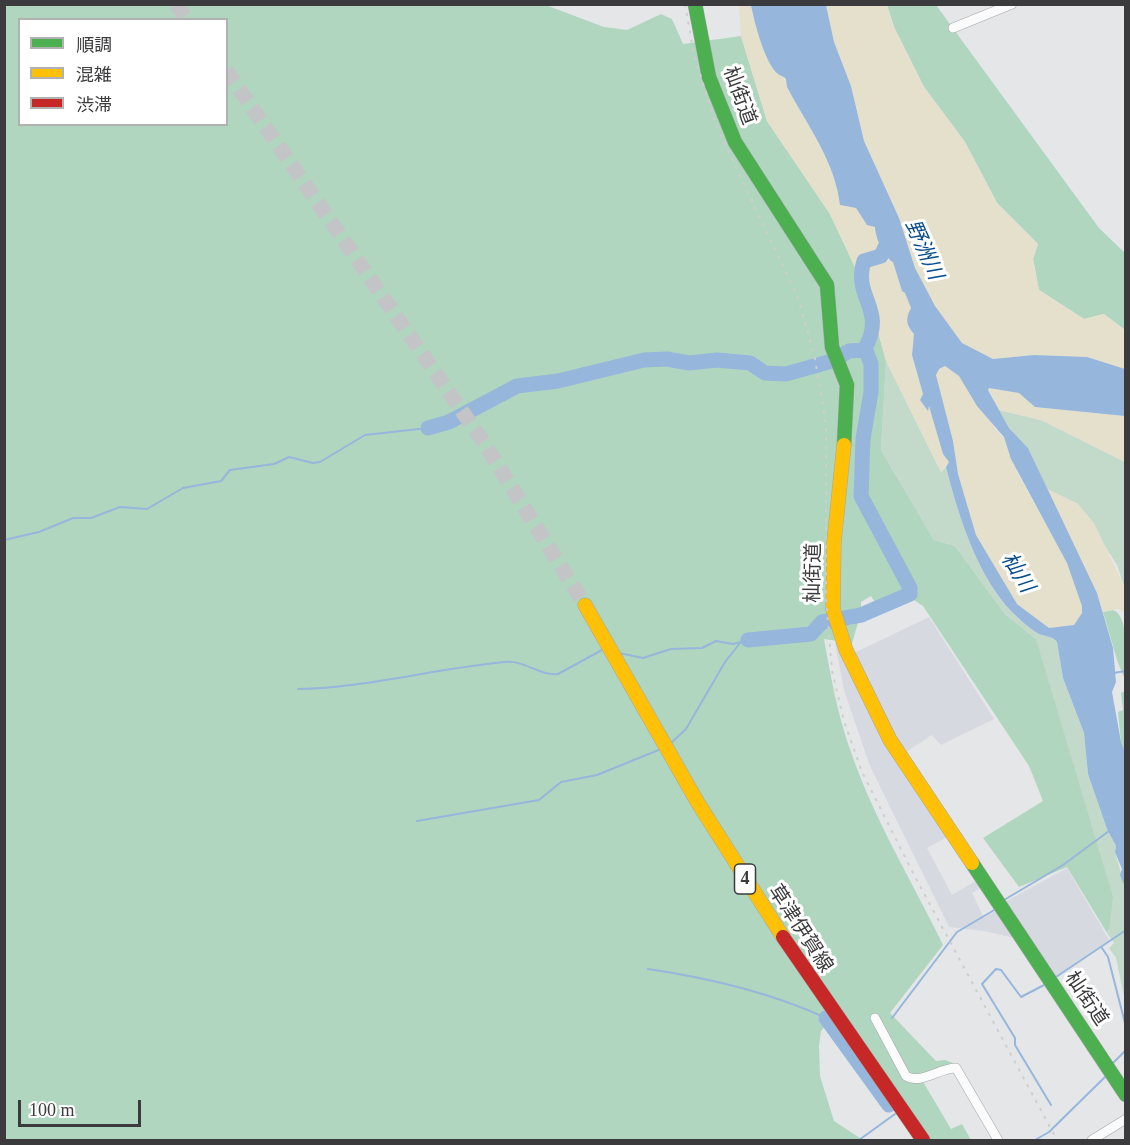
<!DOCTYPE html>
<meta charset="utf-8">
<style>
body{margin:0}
#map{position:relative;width:1130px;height:1145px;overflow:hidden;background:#e5e6e8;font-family:"Times New Roman","Noto Sans JP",serif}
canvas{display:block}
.frame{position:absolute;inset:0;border:6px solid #3b3b3d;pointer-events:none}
.legend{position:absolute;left:18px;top:18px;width:210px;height:108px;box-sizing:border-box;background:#fff;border:2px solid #b1b1b1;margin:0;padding:8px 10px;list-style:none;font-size:18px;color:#3b3b3d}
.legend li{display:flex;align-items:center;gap:12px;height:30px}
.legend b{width:30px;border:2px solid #b1b1b1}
.scale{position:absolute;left:18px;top:1100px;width:123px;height:27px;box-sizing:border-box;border:3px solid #3b3b3d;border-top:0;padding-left:8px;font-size:18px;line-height:21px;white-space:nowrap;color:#3b3b3d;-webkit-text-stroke:4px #fff;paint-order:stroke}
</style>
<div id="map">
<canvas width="1130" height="1145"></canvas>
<div class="frame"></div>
<ul class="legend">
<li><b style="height:8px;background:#4caf50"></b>順調</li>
<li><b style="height:8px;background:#ffc107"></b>混雑</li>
<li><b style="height:8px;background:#c62828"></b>渋滞</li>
</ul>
<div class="scale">100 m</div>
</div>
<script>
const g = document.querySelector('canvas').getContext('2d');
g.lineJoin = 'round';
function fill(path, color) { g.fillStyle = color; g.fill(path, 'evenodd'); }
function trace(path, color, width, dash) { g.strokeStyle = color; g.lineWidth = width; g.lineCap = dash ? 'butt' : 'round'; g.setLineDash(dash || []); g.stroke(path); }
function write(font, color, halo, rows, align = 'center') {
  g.font = font + ' "Times New Roman","Noto Sans JP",serif'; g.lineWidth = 6; g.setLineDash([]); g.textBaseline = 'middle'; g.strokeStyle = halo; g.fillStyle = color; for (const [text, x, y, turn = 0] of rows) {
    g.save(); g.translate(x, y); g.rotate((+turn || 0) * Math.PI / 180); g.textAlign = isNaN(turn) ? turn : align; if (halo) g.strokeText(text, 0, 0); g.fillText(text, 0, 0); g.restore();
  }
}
fill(new Path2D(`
 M929,617L994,719L941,745L932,735L903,754L852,654Z
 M839,642L951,835L927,848L952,895L979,879L984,886L972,893L984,918L999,909L1019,939L984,931L949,927L870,766L844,690L835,643Z
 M1067,868L1109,940L1053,978L1003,903Z`), '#d7d9e0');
fill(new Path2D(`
 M886,361L941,472L946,467C958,513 977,577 1012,612C1019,619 1029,627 1037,633C1044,637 1052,635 1057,642L1063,678L1084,733L1088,774L1107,829L1116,846L1115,852L1125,887V1001L1116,958L1109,948L1114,943L1107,933L1109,929L1036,639L1005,614L955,546L934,540L881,450Z
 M999,410L1041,420L1125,462V589L1117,565L1078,504L1047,489L1028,448L1009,428Z`), '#c3dacb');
fill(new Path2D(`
 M543,4L604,27L627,30L661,14L672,19L683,44L741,36L767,121L830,214L868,295L886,361L881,450L934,540L955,546L1005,614L1036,639L1113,897L1109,929L1107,933L1067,867L1019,887L983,838L1043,801L1029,766L923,606L903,593L878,607L871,596L861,602V613L852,643L824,639C831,678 838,717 852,755C875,821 913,883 943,945L890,1013L936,1061L945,1060L953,1063L922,1080L951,1129L962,1124L971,1140H930L838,1012L821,1031L819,1046L820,1076L834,1121L863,1140H5V5ZM20,20H226V124H20Z
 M887,5H936L1099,228L1125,253V330L1104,314L1084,319L1039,290L1033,259L1038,244L997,203L965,142L924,87L894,27Z
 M1113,610C1130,616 1125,661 1125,679L1118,663L1103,612Z
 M1125,691V751L1121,742L1118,712L1123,710L1121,693Z`), '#b1d6bf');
fill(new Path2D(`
 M739,5H751L753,18L786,79L787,87C807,125 835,161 840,205L856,208L867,225L875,227L887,259L893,261L902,291L905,293L911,309L908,327L914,334L912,355L923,394L920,400L929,403L943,454L949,462L941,472L886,361L868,295L830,214L767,121L741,36Z
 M826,5H887L894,27L924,87L965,142L997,203L1038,244L1033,259L1039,290L1084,319L1104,314L1125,331V369L1087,357L1034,355L993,359L962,343L935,306L915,268L899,218L864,141L851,86L834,42Z
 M945,366L959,376L997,431C1009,441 1012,461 1019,475C1040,517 1071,558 1082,604C1084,613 1079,618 1074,625L1049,628L1017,604L976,535L958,474L953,441L936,375L939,369Z
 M988,388L1019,393L1035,407L1125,416V462L1041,420L999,410Z
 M1047,489L1078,504L1094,523L1125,588V612L1118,609L1103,612L1097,593Z`), '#e5e0cc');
fill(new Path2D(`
 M751,5H826L834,42L851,86L864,141L899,218L915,268L935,306L962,343L993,359L1034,355L1087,357L1125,369V416L1035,407L1019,393L989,388L988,390L1009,428L1028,448L1097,593L1113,648L1116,682L1112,692L1121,742L1125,751V887L1120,875L1122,869L1115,852L1116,846L1107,829L1088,774L1084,733L1063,678L1057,642C1052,635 1044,637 1037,633C1028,627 1020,620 1012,612C977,576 958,514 946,467L949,462L943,454L929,406L928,411L920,400L923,394L912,355L914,334C906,325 905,319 911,308L905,293L902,291L893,262C884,257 875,237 875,227L867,225L856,208L840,205C835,161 807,125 787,87L786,79C784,76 781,76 778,74C765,64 754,21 751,5ZM945,366L959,376L977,406L1004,437L1011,459L1067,563L1082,606V613L1074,625L1049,628L1017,604L976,535L958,474L953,441L936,375L939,369Z`), '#96b6dc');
trace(new Path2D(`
 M4,540L39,532L73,518H91L120,507L147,509L183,488L221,481L230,470L274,464L289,457L313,463L320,462L365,435L428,428
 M619,653L643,658L671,649L702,648L716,641L733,644L748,640
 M1113,673L1126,671
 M298,689C365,688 437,668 505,662C525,660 539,676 558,674L602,650
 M671,743L686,729L725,662L740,643
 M417,821L539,800L561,782L597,775L661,749
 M1004,900L1063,865L1109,831
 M1102,948L1108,957L1126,1027
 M648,969C709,978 770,992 826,1018
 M1053,979L1126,930
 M1046,984L1021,997L1001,970L996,969L982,984L1015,1038V1045L1051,1105
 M892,1018L957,932L996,909
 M1113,1063L1126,1050
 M859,1140L895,1114
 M1035,1140L1049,1132L1106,1076`), '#96b6dc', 2);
trace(new Path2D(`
 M428,428L449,422L517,386L558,381L644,360L667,359L689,363L717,360L750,363L765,373L786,374L832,361L849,351L864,350C888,309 852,298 864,261L881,256L887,243L888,232
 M748,640L811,634L822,622L861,615L910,594V588L861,496L863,439L871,392V364L865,348
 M826,1018L889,1105`), '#96b6dc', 15);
trace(new Path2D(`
 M176,4L188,20
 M226,70L484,443L585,605`), '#c3c4c6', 15, [15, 8]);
const street = new Path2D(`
 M953,28L1012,4
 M875,1018L906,1076C921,1085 939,1068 956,1068L998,1140
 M1092,1140L1126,1119`);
const fast = new Path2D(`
 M695,4L709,77L735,142L827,285L832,347L847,385L844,445
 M972,863L1126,1095`);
const slow = new Path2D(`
 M844,445L834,542L833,609L846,650L890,740L972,863
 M585,605L698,803L783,937`);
const jam = new Path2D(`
 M783,937L923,1140`);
trace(street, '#a4a5a7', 10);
trace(fast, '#a4a5a7', 15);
trace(slow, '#a4a5a7', 15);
trace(jam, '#a4a5a7', 15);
trace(street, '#fbfbfc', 9);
trace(fast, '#4caf50', 14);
trace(slow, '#ffc107', 14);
trace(jam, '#c62828', 14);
trace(new Path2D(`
 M685,4L694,55L716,125L798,298L815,359L826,425V598L832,671L844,721L862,772L913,873L1057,1140`), '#cecece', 2, [3, 6]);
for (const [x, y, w] of [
 [745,879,21]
]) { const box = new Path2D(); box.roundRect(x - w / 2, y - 15, w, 30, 4.5); g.fillStyle = '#fff'; g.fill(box); trace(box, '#3b3b3d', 1.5); }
write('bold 18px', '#3b3b3d', null, [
 ["4",745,879]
]);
write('20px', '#3b3b3d', '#fff', [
 ["杣街道",739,96,70],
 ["杣街道",814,573,-89],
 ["草津伊賀線",800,929,57],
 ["杣街道",1086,999,56]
]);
write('italic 21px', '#0a4d8e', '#fff', [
 ["野洲川",923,250,66],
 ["杣川",1017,573,58]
]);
</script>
